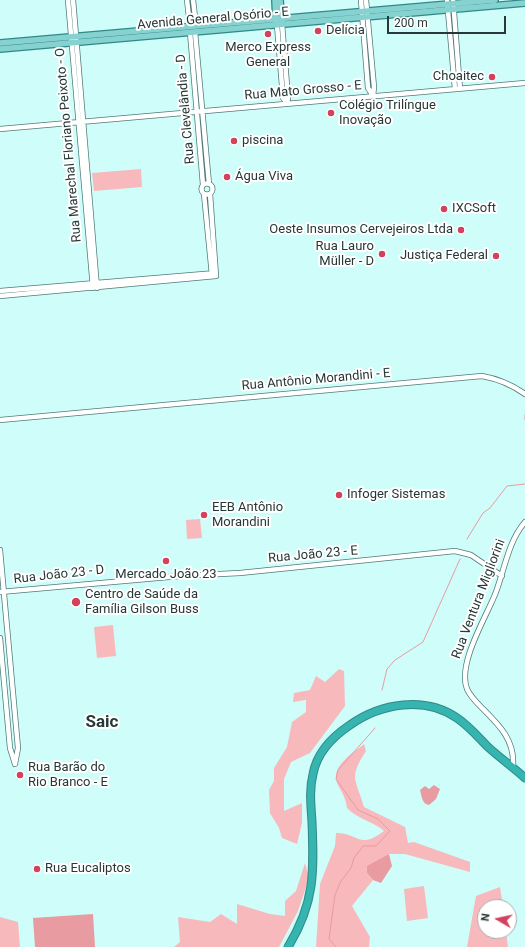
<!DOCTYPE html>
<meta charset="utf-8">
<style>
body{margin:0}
#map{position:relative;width:525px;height:947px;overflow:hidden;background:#cefdfa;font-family:Roboto,sans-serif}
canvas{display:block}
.north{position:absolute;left:477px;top:899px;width:40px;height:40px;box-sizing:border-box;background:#fff;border:1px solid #a8afaf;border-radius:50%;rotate:279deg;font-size:11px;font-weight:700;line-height:16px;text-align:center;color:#263837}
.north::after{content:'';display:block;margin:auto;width:14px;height:18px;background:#d3425c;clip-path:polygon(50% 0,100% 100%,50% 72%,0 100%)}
.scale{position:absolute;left:387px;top:16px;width:119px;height:18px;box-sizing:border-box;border:2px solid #263837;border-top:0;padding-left:5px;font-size:12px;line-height:14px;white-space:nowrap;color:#263837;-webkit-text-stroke:3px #fff;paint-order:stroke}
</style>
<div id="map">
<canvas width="525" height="947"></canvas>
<div class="north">N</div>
<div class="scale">200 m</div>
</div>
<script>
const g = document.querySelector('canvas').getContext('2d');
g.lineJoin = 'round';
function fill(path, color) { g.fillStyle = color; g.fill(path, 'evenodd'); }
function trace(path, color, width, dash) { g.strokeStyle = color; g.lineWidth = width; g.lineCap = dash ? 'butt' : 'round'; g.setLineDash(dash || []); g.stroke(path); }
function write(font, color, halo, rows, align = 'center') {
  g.font = font + ' Roboto,sans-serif'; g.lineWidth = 4; g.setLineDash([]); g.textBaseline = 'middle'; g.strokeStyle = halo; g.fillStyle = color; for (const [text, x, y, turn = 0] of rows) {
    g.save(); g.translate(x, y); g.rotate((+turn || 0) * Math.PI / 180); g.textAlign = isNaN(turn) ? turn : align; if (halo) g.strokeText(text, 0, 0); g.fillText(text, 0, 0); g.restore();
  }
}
fill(new Path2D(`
 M141,169L142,187L94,191L92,173Z
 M200,519L202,538L187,539L186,520Z
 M113,625L116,656L97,658L94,627Z
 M339,669L344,671L345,706L310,753L291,762L284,779V811L302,803V823L297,844L282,838L279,828L270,813L269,790L274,781V768L287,747L292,722L306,712V700L293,702L294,693L310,690L316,676L325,682Z
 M364,744L366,751C348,779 356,778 364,807L405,827L408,843L414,842L470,862V872L405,854H389L367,873L373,880L352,906L370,937L369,947H316L320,884L335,846L336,833C359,833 359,850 384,831C373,821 357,819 347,808C346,798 342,793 338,785C329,767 352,754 364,744Z
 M305,863L309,878L298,911L279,947H174L180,942L178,917L210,922L221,914L237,924V904L270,914L285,916V901L296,891Z
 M424,886L428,918L407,921L404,889Z
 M500,887L503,907H485V931H506L508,947H467L476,896Z
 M0,917L18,922L20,947H0Z`), '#f8b9bd');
fill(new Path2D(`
 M434,785L440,789L436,799L429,805C422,804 422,797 420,790L425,786L429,789Z
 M389,854L392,866L381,883L373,880L367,873V866Z
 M93,914L95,947H35L33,918Z`), '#e89ba0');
trace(new Path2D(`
 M525,415V420
 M467,539L483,513L490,508L507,486L525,484
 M382,690L387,669L395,660L423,642L460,559
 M336,947L329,939L335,895L341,881L351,868L354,858L363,846H376L390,831L378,819L358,810L336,779L338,770L375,728`), '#e89ba0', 1);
const minor = new Path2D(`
 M68,0L93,288
 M73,0L97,288
 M187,0L190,26
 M193,0L196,25
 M361,0L368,88L373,96
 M366,0L374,87L373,96
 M447,0L455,89
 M453,0L460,89
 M282,24L288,98L287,103
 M277,25L283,98L287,103
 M190,32L203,185
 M195,32L209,184
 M0,129L525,83
 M201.5 189a5.5 5.5 0 1 1 11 0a5.5 5.5 0 1 1-11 0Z
 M204,194L212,275
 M0,291L216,273
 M0,296L216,276L210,194
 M0,420L482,376C499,379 511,384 525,394
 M0,550L18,748L15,764
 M0,592L180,576L240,573L455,551L471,555L502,576
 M0,638L10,748L15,764
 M513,766C515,740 499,725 482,708C476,702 470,696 467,689C457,663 487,616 496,592C505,568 508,542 525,522`);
const major = new Path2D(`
 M275,0L276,22
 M280,0L282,22
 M0,43L495,0
 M0,49L525,3`);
const highway = new Path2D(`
 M288,947C315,903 314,872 312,822C311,806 309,790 313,774C317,752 332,737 350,725C381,703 425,696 457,718C469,726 478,737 488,747C500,758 513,767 525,778`);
trace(minor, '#4f7a78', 6);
trace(major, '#308986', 8);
trace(highway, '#308986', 9);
trace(minor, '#fff', 4.5);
trace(major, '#86d2d0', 5.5);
trace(highway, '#35b4b0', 7);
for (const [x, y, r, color] of [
 [318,31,4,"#d3425c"],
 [268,34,4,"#d3425c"],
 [492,77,4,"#d3425c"],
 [331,113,4,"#d3425c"],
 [234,141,4,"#d3425c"],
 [227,177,4,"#d3425c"],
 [444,209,4,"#d3425c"],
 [461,230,4,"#d3425c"],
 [382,254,4,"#d3425c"],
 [496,256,4,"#d3425c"],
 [339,495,4,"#d3425c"],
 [204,515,4,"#d3425c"],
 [166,561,4,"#d3425c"],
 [76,602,5,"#d3425c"],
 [20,775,4,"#d3425c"],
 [37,869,4,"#d3425c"]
]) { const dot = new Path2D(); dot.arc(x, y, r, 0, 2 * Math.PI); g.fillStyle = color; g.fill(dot); trace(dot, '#fff', 1.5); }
write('13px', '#263837', '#fff', [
 ["Avenida General Osório - E",213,19,-5],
 ["Rua Mato Grosso - E",303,91,-5],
 ["Rua Clevelândia - D",186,109,-95],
 ["Rua Marechal Floriano Peixoto - O",69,145,-95],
 ["Rua Antônio Morandini - E",316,380,-5],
 ["Rua João 23 - E",313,555,-5],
 ["Rua João 23 - D",59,575,-6],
 ["Rua Ventura Migliorini",479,599,-69]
]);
write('13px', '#263837', '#fff', [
 ["Delícia",326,31],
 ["Merco Express",268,48,"center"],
 ["General",268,63,"center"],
 ["Choaitec",484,77,"right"],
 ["Colégio Trilíngue",339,106],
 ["Inovação",339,121],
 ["piscina",242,141],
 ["Água Viva",235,177],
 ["IXCSoft",452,209],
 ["Oeste Insumos Cervejeiros Ltda",453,230,"right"],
 ["Rua Lauro",374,247,"right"],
 ["Müller - D",374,262,"right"],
 ["Justiça Federal",488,256,"right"],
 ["Infoger Sistemas",347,495],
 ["EEB Antônio",212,508],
 ["Morandini",212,523],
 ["Mercado João 23",166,575,"center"],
 ["Centro de Saúde da",85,595],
 ["Família Gilson Buss",85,610],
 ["Rua Barão do",28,768],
 ["Rio Branco - E",28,783],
 ["Rua Eucaliptos",45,869]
], 'left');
write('bold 17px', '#263837', '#fff', [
 ["Saic",102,723]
]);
</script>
